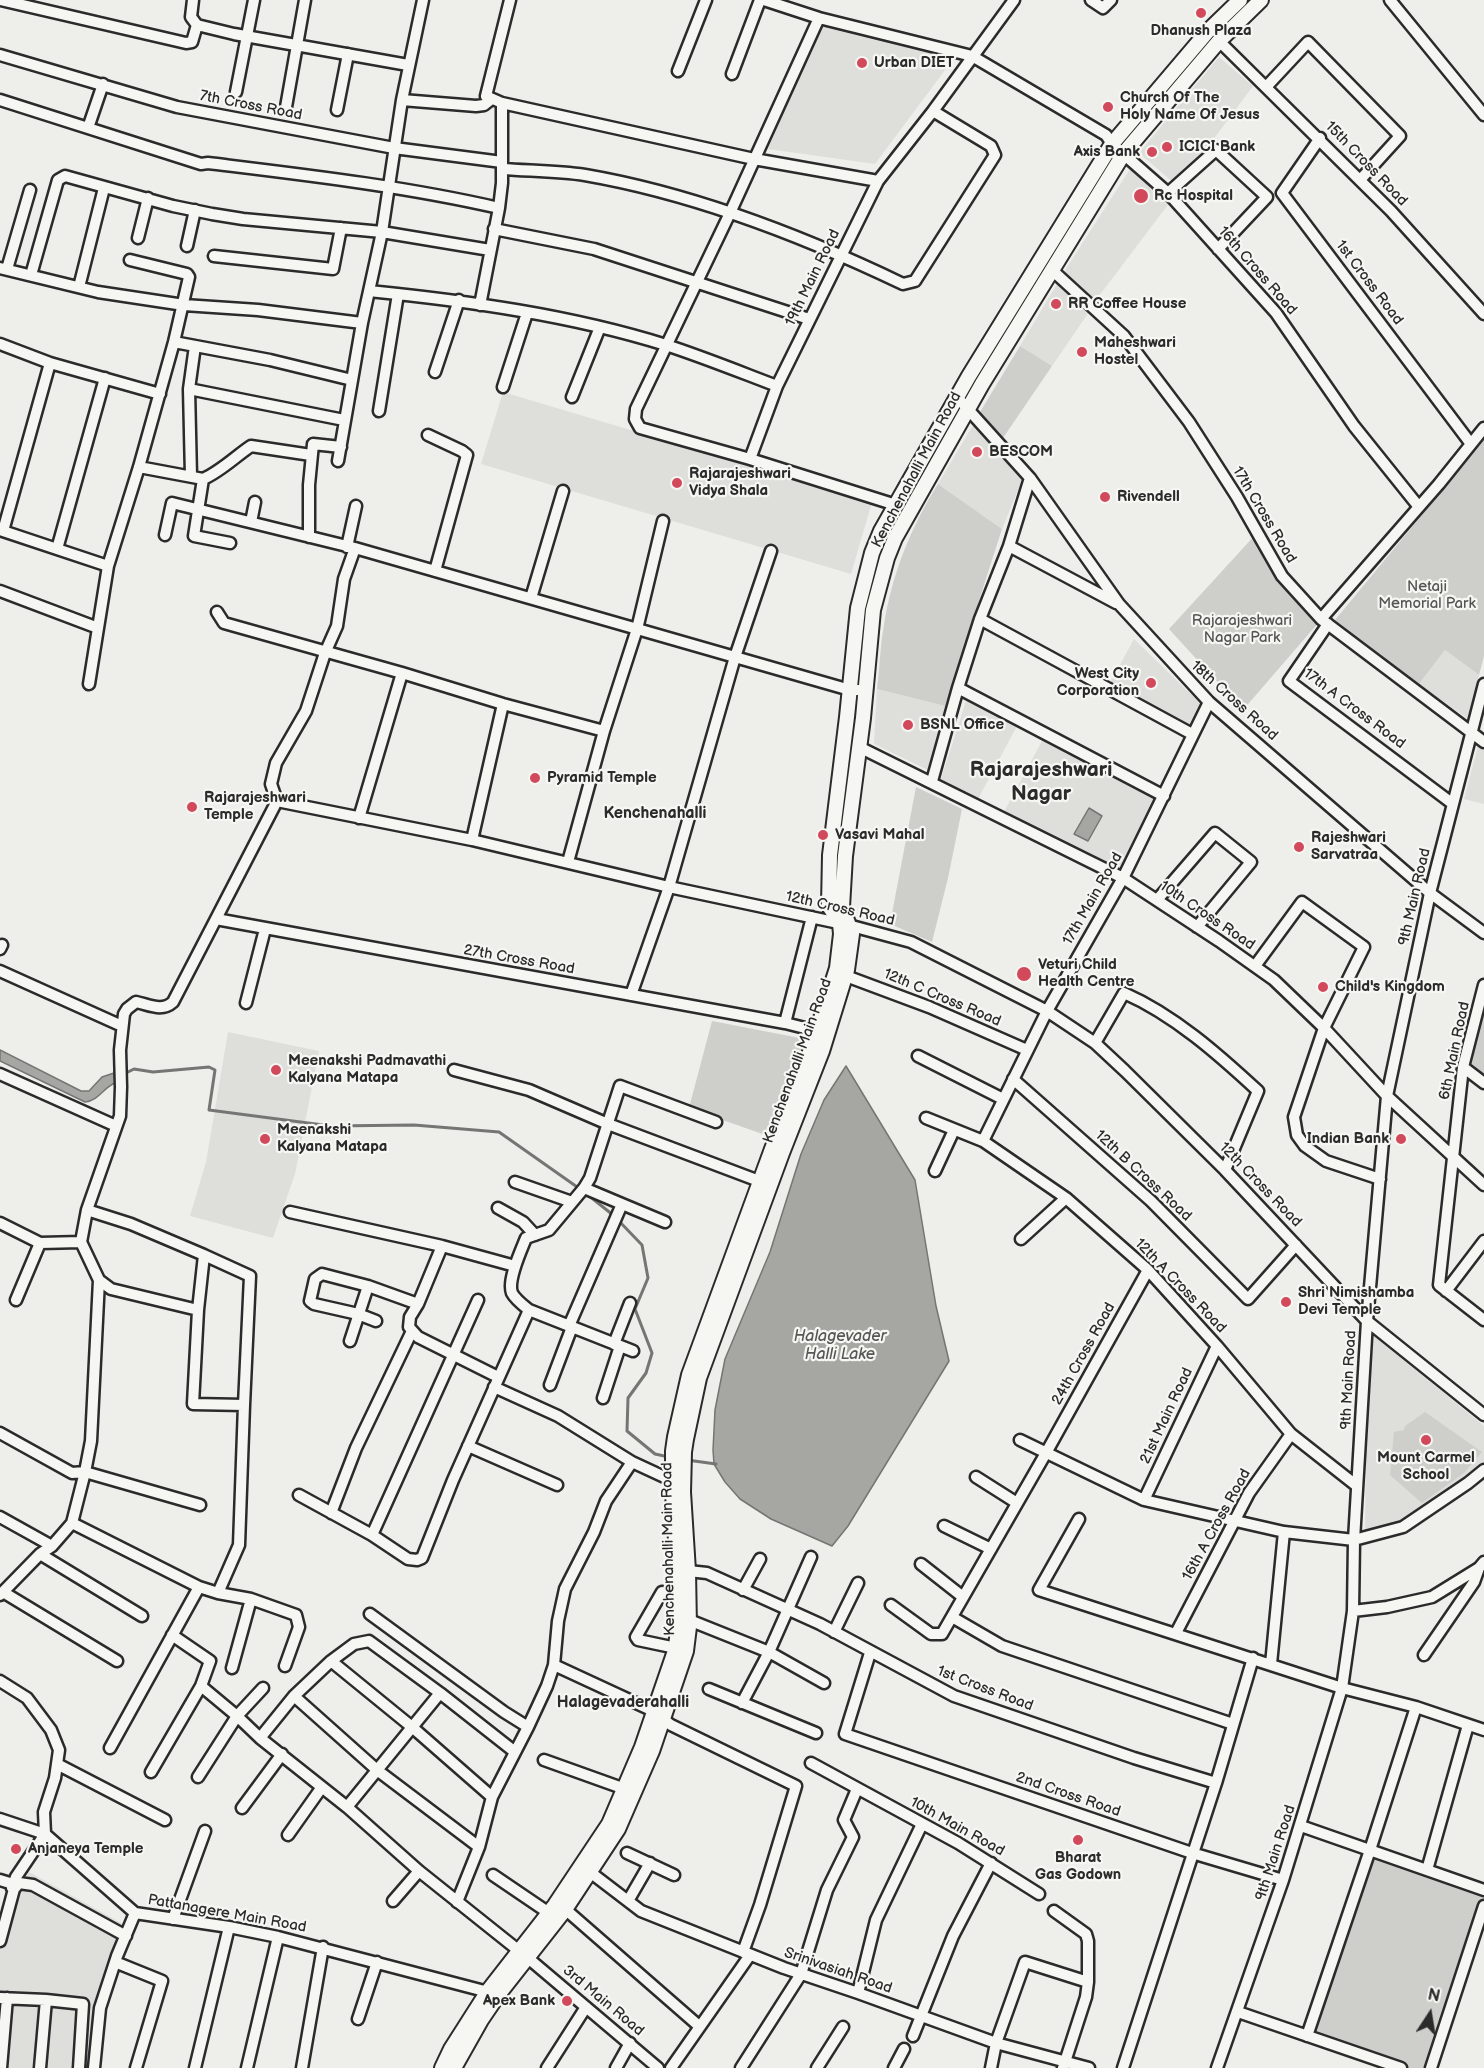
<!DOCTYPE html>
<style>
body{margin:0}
#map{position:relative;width:1484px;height:2068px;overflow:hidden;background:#eeeeea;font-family:"Balsamiq Sans",sans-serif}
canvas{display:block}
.north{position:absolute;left:1400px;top:1984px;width:60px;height:60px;-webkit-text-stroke:4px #f6f6f2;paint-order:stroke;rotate:12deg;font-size:16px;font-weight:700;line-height:24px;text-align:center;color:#2b2b2b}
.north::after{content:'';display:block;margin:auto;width:21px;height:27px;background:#2b2b2b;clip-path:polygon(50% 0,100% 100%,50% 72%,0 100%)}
</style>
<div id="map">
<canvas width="1484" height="2068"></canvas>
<div class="north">N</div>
</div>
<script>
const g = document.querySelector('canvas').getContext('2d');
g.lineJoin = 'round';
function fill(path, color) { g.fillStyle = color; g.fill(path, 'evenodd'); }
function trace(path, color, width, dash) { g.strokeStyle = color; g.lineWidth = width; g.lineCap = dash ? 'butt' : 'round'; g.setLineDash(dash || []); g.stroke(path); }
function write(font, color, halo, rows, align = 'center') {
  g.font = font + ' "Balsamiq Sans",sans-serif'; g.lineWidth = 4.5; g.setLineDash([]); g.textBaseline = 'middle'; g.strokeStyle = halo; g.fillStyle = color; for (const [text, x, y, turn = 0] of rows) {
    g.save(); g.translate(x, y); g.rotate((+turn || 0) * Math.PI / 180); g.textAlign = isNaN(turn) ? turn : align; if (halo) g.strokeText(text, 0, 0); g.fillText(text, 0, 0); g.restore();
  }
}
fill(new Path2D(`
 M821,24L954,58L875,164L768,149Z
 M1219,57L1253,86L1207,148L1174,183L1139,153Z
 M1130,169L1170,202L1096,300L1064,272Z
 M1057,284L1089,312L1052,366L1020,346Z
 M503,392L872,502L851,574L481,464Z
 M973,425L1022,480L1002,529L938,484Z
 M1134,639L1202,705L1190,727L1110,683Z
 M1445,650L1479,675L1468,719L1419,684Z
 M877,689L945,706L930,771L874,744Z
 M967,698L1017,726L978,799L941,779Z
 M1043,739L1157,800L1118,873L1004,812Z
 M1478,746L1484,751V804L1464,799Z
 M228,1032L319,1051L295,1174L273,1238L190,1216L206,1162Z
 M1373,1335L1484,1426V1463L1467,1478L1420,1510L1384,1530L1365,1531L1366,1453Z
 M29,1872L123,1924L95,2001L89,2068H0V1934Z`), '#dededb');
fill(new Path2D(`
 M1020,346L1052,366L1003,438L980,412Z
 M1484,440V656L1479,675L1445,650L1419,684L1335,620Z
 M938,484L1002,529L945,706L877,689C880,667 880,646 884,625C892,574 911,527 938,484Z
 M1256,534L1278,579L1319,622L1243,710L1169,629Z
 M916,787L962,809L948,878L932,942L890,924Z
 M1484,1012V1076L1468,1063Z
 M712,1021L805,1039L768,1136L689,1108Z
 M1425,1412L1482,1452L1464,1473L1422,1503L1390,1475L1394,1432L1404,1430L1405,1426Z
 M1369,1854L1484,1893V1906L1431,2068H1401L1307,2036Z`), '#cececa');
const water = new Path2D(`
 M1089,808L1102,816L1088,841L1074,834Z
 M0,1050L81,1091H89L102,1077L114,1073L117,1082C103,1087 100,1100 85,1102L0,1061Z
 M846,1066L915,1180L936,1306L949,1361L848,1526L832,1546L771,1519L740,1499L725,1482L714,1464L713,1450L715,1410L725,1359L770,1252L801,1154L824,1100Z`);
fill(water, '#a6a6a3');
trace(water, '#757573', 1.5);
trace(new Path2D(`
 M124,1074L134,1069L153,1072L209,1067L215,1070L209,1110L331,1126L414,1125L499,1132L580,1189
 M588,1195L613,1215
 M618,1220L642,1245L648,1278L635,1309L652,1353L646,1373L628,1398L627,1431L655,1454L669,1457
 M687,1460L716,1464`), '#757573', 3);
const minor = new Path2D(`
 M1,0L186,43L192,42L197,25
 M193,0L191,17L197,25L234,34L408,65
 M510,0L486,96L502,103L754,159L878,181
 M764,0L819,18L972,56L1106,135L1112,144L1168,193L1276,313L1354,426L1419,507
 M1091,0L1103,8L1111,0
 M1390,0L1484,115
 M819,18L730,213L636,409L635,419L640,428L750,459L896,505
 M1219,41L1391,211L1484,314
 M0,55L177,107L394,148L502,162
 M678,71L706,0
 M732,74L760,0
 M1267,86L1308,42L1400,136L1360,180
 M236,92L254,0
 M0,100L201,164L208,163C306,175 403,186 499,208
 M402,100L476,106L484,105L489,101L486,96
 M286,107L305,0
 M337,110L348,54
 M88,128L103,84
 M1320,138L1282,193L1471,444
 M503,169C530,171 558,171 585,175C695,194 803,236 903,284L915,281L995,155L991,146L933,111
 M1168,193L1216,150L1267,197L1218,249
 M494,229L594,249L809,319
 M138,238L148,198
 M187,246L195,210
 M214,256L333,269L341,228
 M0,268L98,292L184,305L258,310L362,323
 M7,269L30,190
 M1052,270L1124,336L1189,422L1237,497L1282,576L1321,619L1484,742
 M31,275L58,180L65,176L173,206L212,214L243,219L382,232L490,250
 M79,287L104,188
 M369,291C468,301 570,315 666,345C703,357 740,372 777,386
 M480,305L499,208L502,183V103
 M174,342L270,360L352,380
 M0,344L50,363L160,394
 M435,372L459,300
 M503,387L527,313
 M189,389L195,346
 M572,397L600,327
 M957,397L1030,478L1119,604L1209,702L1430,893L1484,933
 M379,411L398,294
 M428,435L462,451L467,455L435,571
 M750,459L777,386L878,181L933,111L1014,0
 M338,461L362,323L382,232L402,100L423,0
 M139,467L203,479L194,536L230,543
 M191,476L189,389L344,420
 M1030,478L1009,546L1116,603
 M203,479C220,472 236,456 251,446L311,455
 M251,522L255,502
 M0,530L108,566
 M3,531L50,363
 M165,535L172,503L355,548L850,690H865
 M309,537V485L313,444L341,447
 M347,547L356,506
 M57,549L105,378
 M0,591L98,628
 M531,598L563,491
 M217,612L224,623L402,673L503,704L604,731L568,862
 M980,619L1192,734
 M1321,619L1439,484L1484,428
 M1328,624L1289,681L1453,804
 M89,684L108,566L139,467L174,342L189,277L187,274L130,260
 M958,688L1164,796
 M604,731L637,629L663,521
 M859,747L1123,878L1219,941L1274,980L1324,1028L1387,1096L1484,1185
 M932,781L958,688L980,619L1009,546
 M277,801L472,840L669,887L848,925L911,942L1047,1011L1095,1043L1125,1071L1225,1170L1367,1321L1484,1415
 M359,818L402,673
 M472,840L503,704
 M1157,900L1215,833L1251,862L1197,927
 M216,919L785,1023L817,1031
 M0,949L2,945
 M1255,966L1302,902L1364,947L1324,1028L1294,1117L1297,1135L1305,1146L1326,1161L1380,1179
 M0,971L122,1026
 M846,976L929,1007L1027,1050
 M1484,985L1463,1067L1439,1285L1484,1320
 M631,995L669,887L735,657L771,551
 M246,1003L265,929
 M785,1023L812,917
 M1095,1043L1124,993C1174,1015 1218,1054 1258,1091L1225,1170
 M918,1056L1003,1099
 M1463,1067L1484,1083
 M454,1070L529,1090L608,1124L767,1184
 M0,1074L116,1126
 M1013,1079L1151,1201L1248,1299L1296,1245
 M926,1118L983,1141L1066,1198L1148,1270L1217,1346L1291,1434L1357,1486
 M983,1141L1047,1011L1123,878L1209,702
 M935,1171L954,1130
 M515,1182L572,1202
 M622,1204L665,1222
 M498,1208L523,1222L535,1235
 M87,1210L131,1224L204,1255
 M290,1212L442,1246L515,1266
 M0,1223L40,1243L81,1242
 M1021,1239L1066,1198
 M442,1246L418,1304L410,1317L409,1327L418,1337L498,1377
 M99,1280L111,1289L198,1310L193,1404L244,1405L239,1545L218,1593
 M1446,1291L1484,1241
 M16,1300L40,1243
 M198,1310L204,1255L250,1276L244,1405
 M529,1310L633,1351
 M376,1321L358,1314L314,1304L310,1301L315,1279L322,1274L368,1286L418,1304
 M569,1326L622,1204L584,1188
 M350,1341L368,1286
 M614,1344L630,1303
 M550,1385L572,1327
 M494,1387L558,1416L632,1462L673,1481
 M603,1398L620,1346
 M0,1433L72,1473L85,1472L200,1505
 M1020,1440L1144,1500L1284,1532L1354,1540L1403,1527L1468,1483L1484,1470
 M468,1446L557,1485
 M976,1477L1017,1503
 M299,1495L372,1535L408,1559L417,1560L422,1558L453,1480L529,1310C524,1306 515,1299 512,1293C507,1280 521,1251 526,1238L549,1230L584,1188L590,1178L620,1086L716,1122
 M1144,1500L1217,1346
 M331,1513L356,1448L412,1331
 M0,1517L52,1546
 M1079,1519L1039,1590L1342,1688L1416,1707L1484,1730
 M72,1523L199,1587L218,1593L251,1599L296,1615L299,1627L285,1666
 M944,1526L991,1549
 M372,1535L478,1300
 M40,1554L142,1616
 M921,1564L963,1597
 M688,1571L707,1573L820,1624L954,1696L1134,1758L1216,1783
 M743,1590L760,1559
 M3,1592L117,1661
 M662,1592L636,1637L638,1640L676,1648
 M0,1595L40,1554L52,1546L72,1523L85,1472L91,1441L99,1280L81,1242L87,1210L120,1116L121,1087L120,1050L124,1014L127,1009L136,1002C150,1005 162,1012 173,1002L277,801L271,784L276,763L306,711L325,653L337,626L344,579L355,548
 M891,1605L931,1634H942L1046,1453L1148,1270
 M1353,1611L1387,1607L1432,1597L1479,1568L1484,1562
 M370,1614L504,1712L528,1727L492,1797L479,1847L457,1902
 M952,1617L1002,1646L1233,1724
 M689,1620L769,1652L824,1683
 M834,1632L858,1583
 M1176,1633L1249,1493L1291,1434
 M172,1635L210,1661L201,1686L237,1716L260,1738L347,1807L419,1871L528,1958L658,2068
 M870,1653L845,1734L1192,1853L1283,1880
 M1424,1655L1474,1582L1479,1568
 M331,1661L354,1644L369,1641L440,1693L515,1752
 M1271,1664L1284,1532
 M554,1665L649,1709L671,1725L796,1786L760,1905L743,1952
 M232,1668L251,1599
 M0,1681L27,1698L51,1730L59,1750L55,1778L44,1812L45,1834L135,1913L229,1927L278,1937L492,1993
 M709,1689L816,1733
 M294,1696L377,1770L479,1847
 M742,1703L769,1652L811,1557
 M528,1727L547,1686L554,1665L558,1621L565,1589L594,1532L606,1501L632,1462
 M260,1738L294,1696L331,1661L412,1727L492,1797
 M110,1748L199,1587
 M544,1760L625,1789
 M811,1763L958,1843L1039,1894
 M57,1764L165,1820
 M151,1772L201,1686
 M198,1777L237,1716L263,1688
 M347,1807L440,1693
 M242,1808L282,1754
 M0,1819L45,1834L16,1877L12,1888
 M1301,1826L1484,1890
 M288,1835L322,1787
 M627,1853L674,1875
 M1427,1870L1468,1725
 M590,1872L641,1911L784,1968L858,1993L996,2043L1089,2068
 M493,1875L549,1913
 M0,1880L13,1884
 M393,1901L419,1871
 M628,1901L650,1863
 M565,1909L699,2026
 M1054,1911L1086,1934L1088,1941V1982L1086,1997L1063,2068
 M173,1919L205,1831
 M0,1941L14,1889L19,1883L33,1885L126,1936
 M115,1962L162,1981L136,2068
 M858,1993L876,1920L922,1824
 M0,1998L46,2000L83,2004L79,2068
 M1238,2012L1401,2068
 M358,2019L377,1962
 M913,2036L953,1936L991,1863
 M1307,2036L1370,1850L1416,1707
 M1,2068L7,1998
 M40,2068L46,2000
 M94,2068L100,2008L117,1956L135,1913
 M195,2068L229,1927
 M247,2068L278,1937
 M302,2068L323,1947
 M547,2068L586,2007
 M616,2068L630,2043
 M671,2068L750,1955
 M741,2068L801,1974L827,1890L853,1837L844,1820L857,1789
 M817,2068L843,2027
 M894,2068L904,2049
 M991,2068L996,2043L1025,1962L1088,1982
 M1123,2068L1216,1783L1253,1658
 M1217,2068L1283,1880L1342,1688L1353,1611L1354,1540L1367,1321L1387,1096L1430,893L1484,684
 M1431,2068L1484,1906`);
const major = new Path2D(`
 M442,2068L451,2049L488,1991L555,1905L609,1824L642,1747L676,1648L678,1627V1572L673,1493V1451L675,1437L689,1375L772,1149L812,1047L837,968L841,934L840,923L829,906L830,855L847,717L858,608L872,553L881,531L969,376L1112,144L1208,31L1240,0
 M454,2068L481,2020L498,1995L564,1911L618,1829L652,1751L686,1651L689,1627L688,1571L683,1492L684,1452L686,1439L699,1378L782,1153L822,1051L847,970L852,934L842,907L845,856L863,718L873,610L887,558L895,538L982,384L1124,153L1219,41L1261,0`);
trace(minor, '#2b2b2b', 15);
trace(major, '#2b2b2b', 18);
trace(minor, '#f6f6f2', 10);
trace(major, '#f6f6f2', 14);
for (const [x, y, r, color] of [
 [1201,13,6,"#d1495b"],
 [862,63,6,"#d1495b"],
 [1108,107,6,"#d1495b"],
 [1167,147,6,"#d1495b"],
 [1152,152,6,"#d1495b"],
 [1141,196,8,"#d1495b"],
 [1056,304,6,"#d1495b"],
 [1082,352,6,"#d1495b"],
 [977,452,6,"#d1495b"],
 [677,483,6,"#d1495b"],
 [1105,497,6,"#d1495b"],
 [1151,683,6,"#d1495b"],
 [908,725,6,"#d1495b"],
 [535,778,6,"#d1495b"],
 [192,807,6,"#d1495b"],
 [823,835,6,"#d1495b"],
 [1299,847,6,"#d1495b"],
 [1024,974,8,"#d1495b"],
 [1323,987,6,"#d1495b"],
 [276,1070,6,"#d1495b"],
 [265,1139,6,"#d1495b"],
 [1401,1139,6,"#d1495b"],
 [1286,1302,6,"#d1495b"],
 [1426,1440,6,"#d1495b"],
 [1078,1840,6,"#d1495b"],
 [16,1849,6,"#d1495b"],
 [567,2001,6,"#d1495b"]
]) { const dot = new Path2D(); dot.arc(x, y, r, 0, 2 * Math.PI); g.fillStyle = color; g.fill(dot); trace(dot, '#f6f6f2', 2); }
write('bold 15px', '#2b2b2b', '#f6f6f2', [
 ["Dhanush Plaza",1201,31,"center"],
 ["Urban DIET",874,63],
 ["Church Of The",1120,98],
 ["Holy Name Of Jesus",1120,115],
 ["ICICI Bank",1179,147],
 ["Axis Bank",1140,152,"right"],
 ["Rc Hospital",1154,196],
 ["RR Coffee House",1068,304],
 ["Maheshwari",1094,343],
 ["Hostel",1094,360],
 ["BESCOM",989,452],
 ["Rajarajeshwari",689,474],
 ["Vidya Shala",689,491],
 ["Rivendell",1117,497],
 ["West City",1139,674,"right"],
 ["Corporation",1139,691,"right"],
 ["BSNL Office",920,725],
 ["Pyramid Temple",547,778],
 ["Rajarajeshwari",204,798],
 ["Temple",204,815],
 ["Vasavi Mahal",835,835],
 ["Rajeshwari",1311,838],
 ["Sarvatraa",1311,855],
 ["Veturi Child",1038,965],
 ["Health Centre",1038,982],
 ["Child's Kingdom",1335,987],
 ["Meenakshi Padmavathi",288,1061],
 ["Kalyana Matapa",288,1078],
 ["Meenakshi",277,1130],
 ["Kalyana Matapa",277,1147],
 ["Indian Bank",1389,1139,"right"],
 ["Shri Nimishamba",1298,1293],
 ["Devi Temple",1298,1310],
 ["Mount Carmel",1426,1458,"center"],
 ["School",1426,1475,"center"],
 ["Anjaneya Temple",28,1849],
 ["Bharat",1078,1858,"center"],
 ["Gas Godown",1078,1875,"center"],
 ["Apex Bank",555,2001,"right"]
], 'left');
write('15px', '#2b2b2b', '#f6f6f2', [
 ["7th Cross Road",251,106,11],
 ["15th Cross Road",1366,164,46],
 ["16th Cross Road",1257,271,49],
 ["19th Main Road",813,278,-64],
 ["1st Cross Road",1369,283,53],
 ["Kenchenahalli Main Road",917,470,-62],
 ["17th Cross Road",1264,515,59],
 ["18th Cross Road",1234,701,42],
 ["17th A Cross Road",1354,709,37],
 ["9th Main Road",1415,897,-77],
 ["17th Main Road",1093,899,-60],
 ["12th Cross Road",840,909,13],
 ["10th Cross Road",1207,916,34],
 ["27th Cross Road",519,960,10],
 ["12th C Cross Road",942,998,23],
 ["6th Main Road",1455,1051,-78],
 ["Kenchenahalli Main Road",798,1061,-70],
 ["12th B Cross Road",1143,1176,43],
 ["12th Cross Road",1260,1185,46],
 ["12th A Cross Road",1180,1286,46],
 ["24th Cross Road",1084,1354,-61],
 ["9th Main Road",1349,1380,-87],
 ["21st Main Road",1167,1416,-65],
 ["16th A Cross Road",1217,1525,-61],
 ["Kenchenahalli Main Road",669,1549,-91],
 ["1st Cross Road",985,1689,21],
 ["2nd Cross Road",1068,1795,19],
 ["10th Main Road",957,1827,29],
 ["9th Main Road",1276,1853,-72],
 ["Pattanagere Main Road",227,1914,10],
 ["Srinivasiah Road",838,1971,19],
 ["3rd Main Road",603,2001,40]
]);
write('15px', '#545453', '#f6f6f2', [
 ["Netaji",1427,587],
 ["Memorial Park",1427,604],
 ["Rajarajeshwari",1242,621],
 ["Nagar Park",1242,638]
]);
write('bold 16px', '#2b2b2b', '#f6f6f2', [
 ["Kenchenahalli",655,814],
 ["Halagevaderahalli",623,1703]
]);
write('italic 16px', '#565655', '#f6f6f2', [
 ["Halagevader",840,1337],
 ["Halli Lake",840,1355]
]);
write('bold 21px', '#2b2b2b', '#f6f6f2', [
 ["Rajarajeshwari",1041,771],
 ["Nagar",1041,795]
]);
</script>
